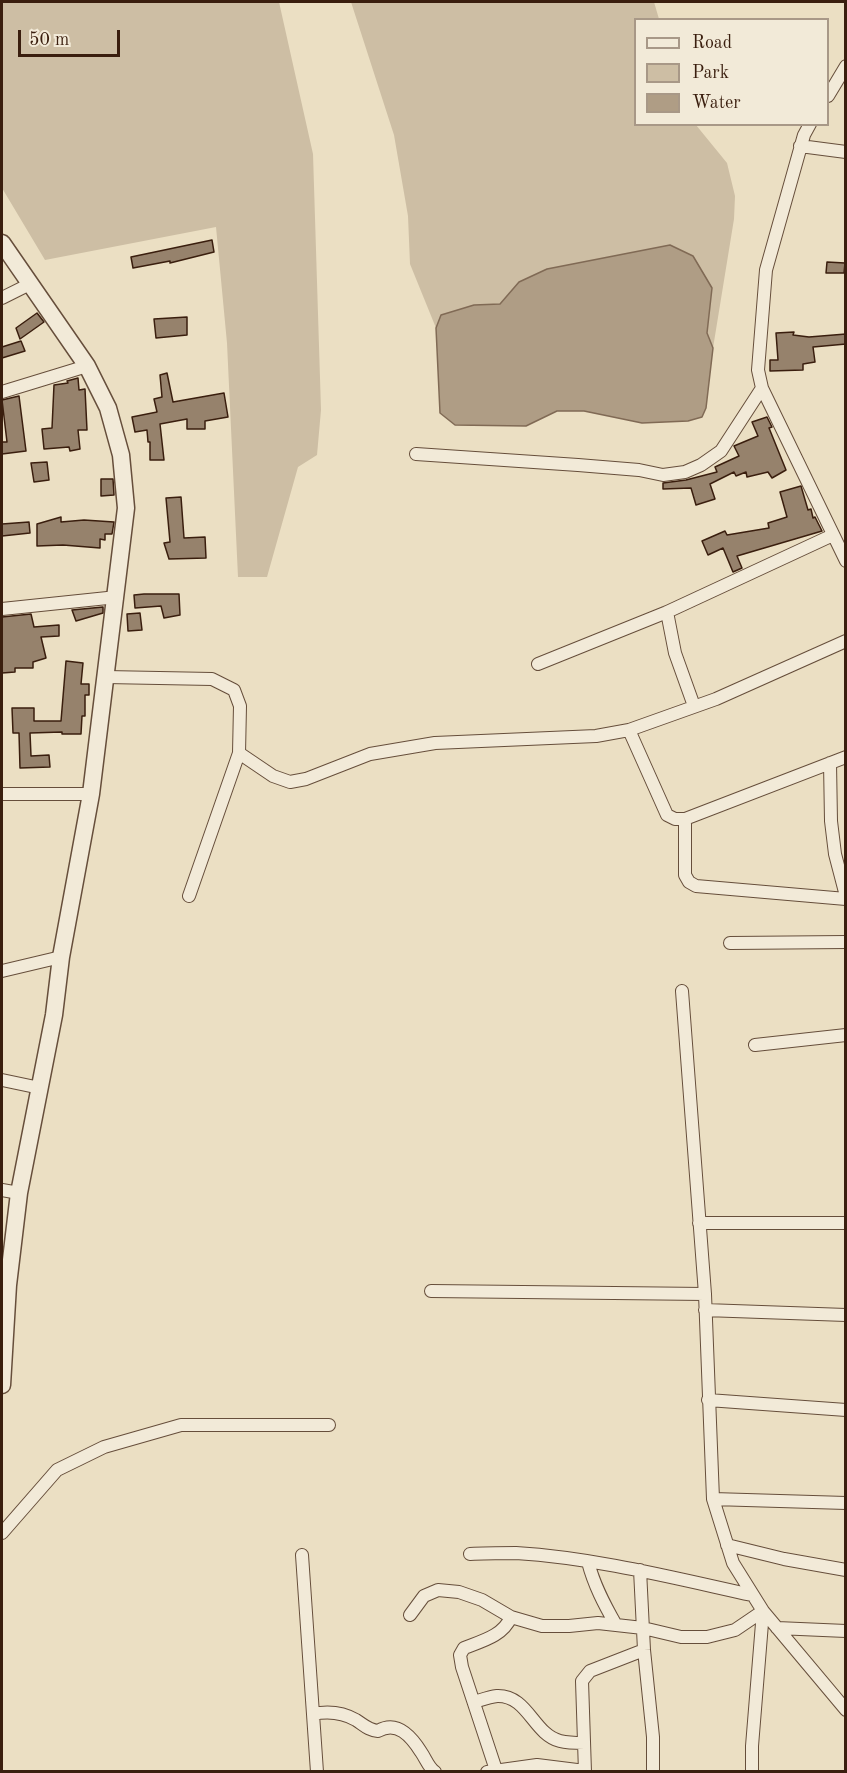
<!DOCTYPE html>
<style>
body{margin:0}
#map{position:relative;width:847px;height:1773px;overflow:hidden;background:#ebdfc3;font-family:"Old Standard TT",serif}
canvas{display:block}
.frame{position:absolute;inset:0;border:3px solid #3a1e0e;pointer-events:none}
.legend{position:absolute;left:634px;top:18px;width:195px;height:108px;box-sizing:border-box;background:#f2ead8;border:2px solid #a89887;margin:0;padding:8px 10px;list-style:none;font-size:18px;color:#3a1e0e}
.legend li{display:flex;align-items:center;gap:12px;height:30px}
.legend b{width:30px;border:2px solid #a89887}
.scale{position:absolute;left:18px;top:30px;width:102px;height:27px;box-sizing:border-box;border:3px solid #3a1e0e;border-top:0;padding-left:8px;font-size:18px;line-height:21px;white-space:nowrap;color:#3a1e0e;-webkit-text-stroke:4px #f2ead8;paint-order:stroke}
</style>
<div id="map">
<canvas width="847" height="1773"></canvas>
<div class="frame"></div>
<ul class="legend">
<li><b style="height:8px;background:#f2ead8"></b>Road</li>
<li><b style="height:16px;background:#cdbea4"></b>Park</li>
<li><b style="height:16px;background:#af9d85"></b>Water</li>
</ul>
<div class="scale">50 m</div>
</div>
<script>
const g = document.querySelector('canvas').getContext('2d');
g.lineJoin = 'round';
function fill(path, color) { g.fillStyle = color; g.fill(path, 'evenodd'); }
function trace(path, color, width, dash) { g.strokeStyle = color; g.lineWidth = width; g.lineCap = dash ? 'butt' : 'round'; g.setLineDash(dash || []); g.stroke(path); }
fill(new Path2D(`
 M2,2H279L313,154L321,410L317,455L298,467L267,577H238L227,343L216,227L45,260L2,188Z
 M351,2H654L659,19L636,20V124L696,125L727,163L735,196L734,219L713,348L707,333L712,288L519,282L500,304L474,305L441,315L436,328L410,264L408,216L394,135Z`), '#cdbea4');
const water = new Path2D(`
 M670,245L693,256L712,288L707,333L713,348L706,408L702,417L688,421L642,423L584,411H557L526,426L455,425L440,413L436,328L441,315L474,305L500,304L519,282L547,269Z`);
fill(water, '#af9d85');
trace(water, '#806a55', 1.5);
const building = new Path2D(`
 M212,240L214,252L170,263V261L133,268L131,257Z
 M827,262L845,263L844,273H826Z
 M37,313L44,322L20,339L16,328Z
 M187,317V335L156,338L154,319Z
 M794,332L793,335L809,337L846,334V344L813,347L815,362L803,364V370L770,371V360H778L776,333Z
 M21,341L25,351L2,358V347Z
 M167,373L173,402L224,393L228,417L205,421V429H187V419L160,424L164,460H150V442H148L147,430L135,432L132,417L157,412L154,399L162,397L160,375Z
 M78,378L79,390L85,389L87,430H78L80,449L70,451L69,447L44,449L42,429L52,428L54,385L68,383L67,381Z
 M19,396L26,451L2,454V442H7L2,400Z
 M767,417L772,427L769,428L786,470L772,478L768,472L747,477L746,472L736,476L734,472L710,484L715,499L696,505L691,488L663,489V483L686,480L717,472L715,467L739,456L734,446L758,436L752,422Z
 M47,462L49,480L34,482L31,463Z
 M101,479H113L114,495L101,496Z
 M801,486L808,510L811,509L813,518L815,517L822,531L737,556L742,568L733,572L723,548L708,555L702,541L725,531L727,535L769,528L768,523L787,517L780,492Z
 M181,497L184,538L205,537L206,558L169,559L164,543L170,542L166,498Z
 M61,517V522L84,520L114,522L112,534H105V540L100,539V548L63,545L37,546V524Z
 M29,522L30,533L2,536V524Z
 M144,594H179L180,615L164,618L161,606L135,608L134,595Z
 M103,607V613L76,621L72,610Z
 M140,613L142,630L128,631L127,614Z
 M31,614L34,627L59,625V636L41,637L46,658L33,662V668H15V672L2,673V617Z
 M66,661L83,663L81,684H89V695H85V716H82L81,734H62V732L30,733L31,756L49,755L50,767L20,768L19,733H13L12,708H34V721H61Z`);
fill(building, '#96826c');
trace(building, '#3a1e0e', 1.5);
const minor = new Path2D(`
 M828,96L846,66
 M810,124L804,135L766,270L758,370L762,388L846,561
 M800,146L846,152
 M2,298L30,284
 M2,392L87,366
 M416,454L578,465L639,470L663,475L685,472L701,465L721,451L762,388
 M2,609L117,597
 M667,612L675,653L694,706
 M538,664L667,612L833,535
 M106,677L212,679L234,690L240,706L239,753L189,896
 M629,730L667,815L675,819H685L846,757
 M239,753L273,776L290,782L306,779L370,754L435,743L596,736L629,730L716,699L846,641
 M830,763L831,821L835,854L846,896
 M2,794H91
 M685,819V875L689,882L696,886L846,899
 M730,943L846,942
 M2,971L61,957
 M682,991L705,1294L713,1499L733,1563L763,1611L846,1710
 M755,1045L846,1035
 M2,1080L40,1088
 M2,1190L19,1193
 M699,1223H846
 M431,1291L705,1294
 M705,1310L846,1315
 M708,1400L846,1410
 M713,1499L846,1503
 M2,1533L57,1470L104,1447L181,1425H329
 M727,1545L784,1559L846,1570
 M470,1554C485,1553 501,1553 516,1553C596,1558 674,1578 752,1595
 M302,1555L317,1772
 M588,1562C594,1585 604,1604 616,1625
 M640,1570L644,1650L653,1737V1772
 M410,1615L424,1596L438,1590L459,1592L482,1600L511,1617L542,1626H569L598,1623L643,1628L681,1637H707L735,1630L763,1611
 M777,1628L846,1631
 M474,1702C481,1700 489,1697 497,1696C528,1695 533,1734 560,1741C568,1743 576,1743 584,1743
 M313,1714C328,1711 342,1712 356,1720C364,1725 368,1730 378,1731C397,1720 411,1736 421,1752C426,1759 428,1767 435,1772
 M496,1770L462,1667L460,1655L464,1648C482,1641 503,1636 511,1617
 M487,1772L537,1765L585,1771
 M585,1772L582,1681L590,1671L644,1650
 M752,1772V1746L763,1611`);
const tertiary = new Path2D(`
 M2,243L87,366L108,408L121,455L126,508L91,794L61,957L54,1015L19,1193L8,1285L2,1385`);
trace(minor, '#664e3b', 14);
trace(tertiary, '#664e3b', 19);
trace(minor, '#f2ead8', 12);
trace(tertiary, '#f2ead8', 16);
</script>
